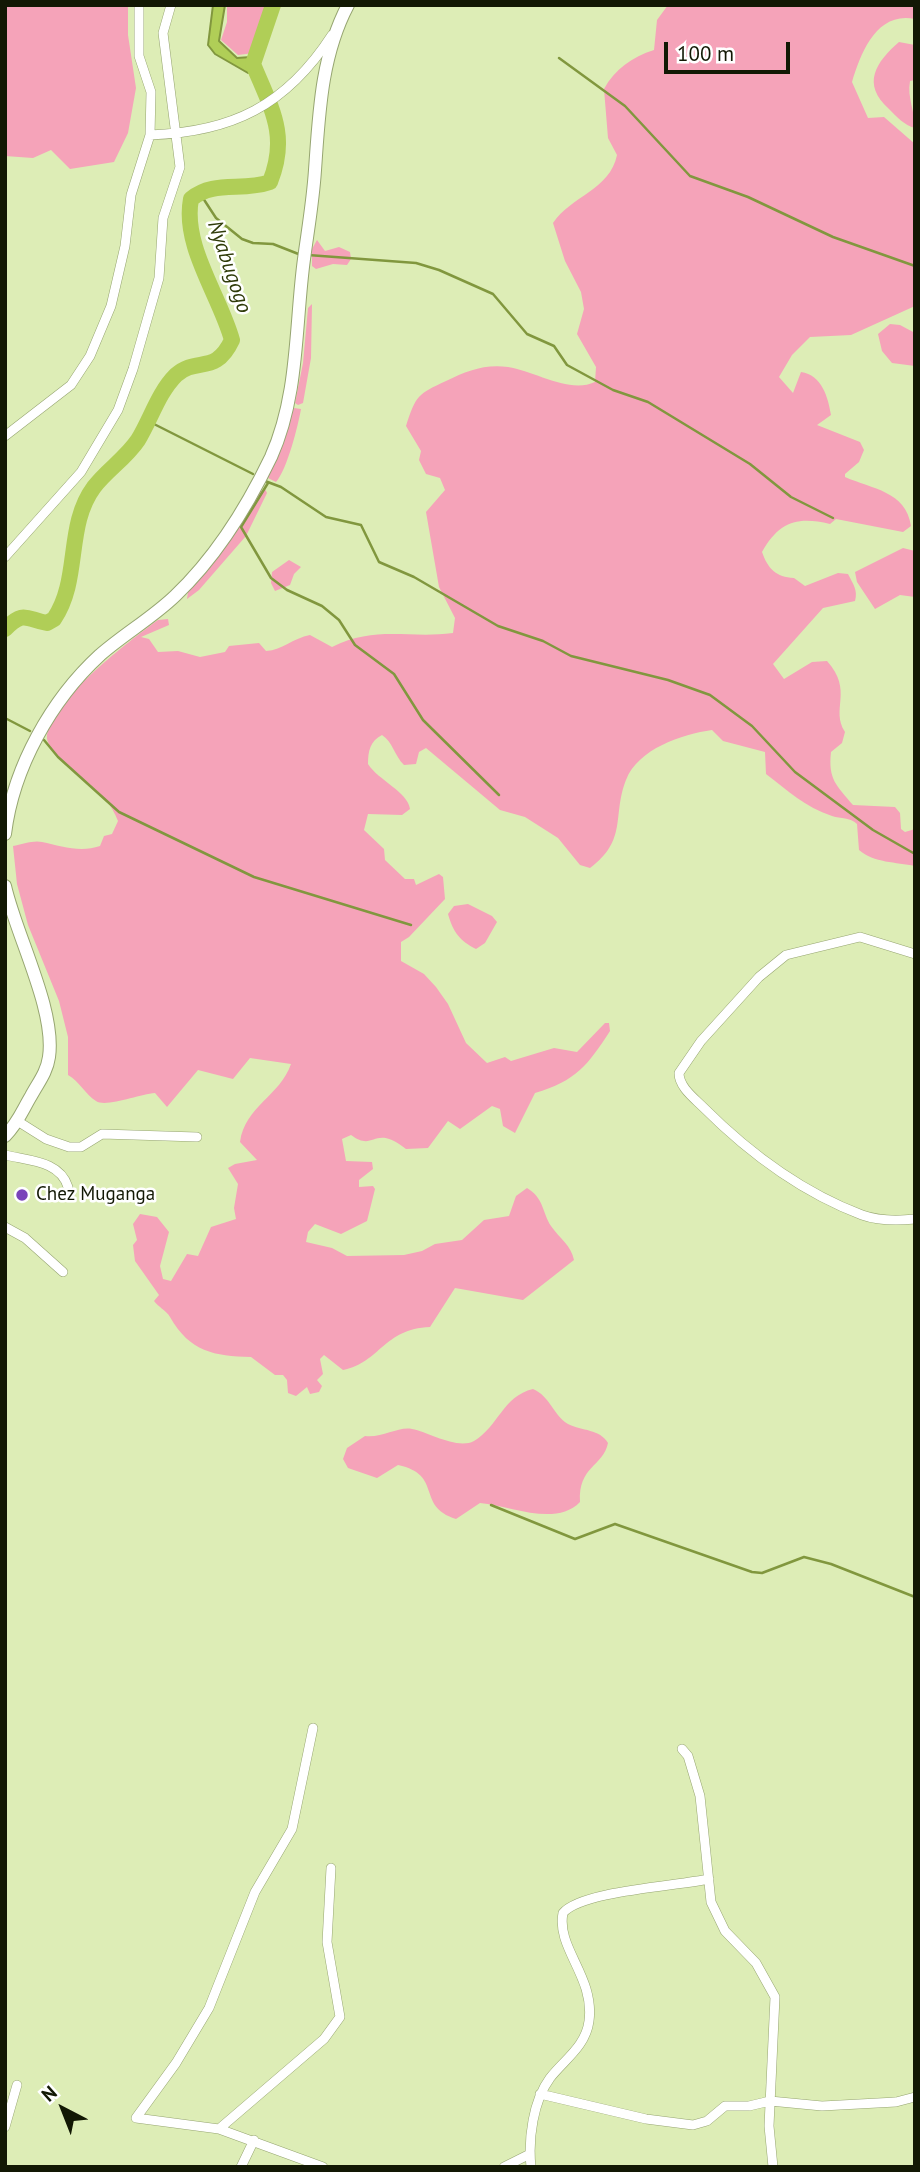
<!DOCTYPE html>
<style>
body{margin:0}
#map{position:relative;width:920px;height:2172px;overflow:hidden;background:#ddedb6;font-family:"PT Sans",sans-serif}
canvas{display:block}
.frame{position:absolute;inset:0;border:7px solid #121804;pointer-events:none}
.north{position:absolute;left:28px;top:2074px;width:70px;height:70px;-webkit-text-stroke:5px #fff;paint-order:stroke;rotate:318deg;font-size:19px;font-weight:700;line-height:28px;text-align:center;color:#121804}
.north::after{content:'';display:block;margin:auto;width:24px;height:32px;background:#121804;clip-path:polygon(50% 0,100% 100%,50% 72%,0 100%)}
.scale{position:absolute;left:664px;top:42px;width:126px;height:32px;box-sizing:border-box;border:4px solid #121804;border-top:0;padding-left:9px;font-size:21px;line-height:24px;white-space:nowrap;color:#121804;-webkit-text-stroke:5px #fff;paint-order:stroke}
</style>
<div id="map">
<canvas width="920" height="2172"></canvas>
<div class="frame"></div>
<div class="north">N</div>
<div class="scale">100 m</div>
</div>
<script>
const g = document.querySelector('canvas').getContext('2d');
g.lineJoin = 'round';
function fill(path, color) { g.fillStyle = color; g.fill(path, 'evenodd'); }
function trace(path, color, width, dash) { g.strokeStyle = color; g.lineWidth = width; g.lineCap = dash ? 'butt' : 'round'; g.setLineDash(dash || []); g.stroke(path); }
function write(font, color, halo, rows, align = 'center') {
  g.font = font + ' "PT Sans",sans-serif'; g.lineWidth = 5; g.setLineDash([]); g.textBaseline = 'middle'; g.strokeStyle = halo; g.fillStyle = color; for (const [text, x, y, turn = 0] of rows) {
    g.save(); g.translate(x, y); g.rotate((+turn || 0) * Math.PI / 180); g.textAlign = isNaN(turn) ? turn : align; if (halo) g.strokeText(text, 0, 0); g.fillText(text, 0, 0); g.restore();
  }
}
fill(new Path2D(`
 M5,5H128V35L136,88L128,133L114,162L70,169L51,150L33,158L5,156Z
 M227,5H270L254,53L238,55L221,40L227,22Z
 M668,5H915V19C877,11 861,52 852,82L868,118L884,117L915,144V306L851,335L810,337L792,355L779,377L793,393L801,372C822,375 828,397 831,415L817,425L860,442L864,450L859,462L845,474V477C872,489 906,491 911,526L903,532L836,519L830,524C797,516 779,522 762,552C768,569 776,577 794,578L805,586L838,573L848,574C853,584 858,590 855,601L823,608L773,664L784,679L812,662L827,661C854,691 830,709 845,732L842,743L831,752C828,779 836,785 853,805L895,807L900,813L901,829L905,832L915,829V866C896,862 874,863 859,850L857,824C850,817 841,819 832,816C805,807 787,790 766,774L765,752L723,741L712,730C682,734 638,749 626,780C612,815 628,840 590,868L580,865L558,838L525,817L500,810L426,748L419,752L416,764L404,765C394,755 393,742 382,735C370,741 368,751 368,764C378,780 408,792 410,809L402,815L368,814L364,830L384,849L385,860L405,879H414L416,885L439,874L443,877L445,899L409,937L401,942V961L424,974L436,987L448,1004L466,1043L487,1063L505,1057L511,1061L554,1048L577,1052L605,1023H609L610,1031C588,1065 576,1081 535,1093L515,1133L503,1126L500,1109L492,1106L460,1129L448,1121L428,1148L406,1149C373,1123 375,1153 351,1135L342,1139L346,1161L372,1162L373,1169L359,1180V1187L373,1186L375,1189L367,1221L341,1234L315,1224L308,1232L306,1242L332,1248L347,1256L404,1255L422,1251L435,1244L462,1240L484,1220L509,1216L516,1196L527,1188C544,1198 542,1212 551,1226C560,1239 571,1245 574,1260L523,1300L455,1288L430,1327C383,1329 381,1362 343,1370L324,1355L320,1359L323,1374L317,1380L322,1386L319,1392L310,1394L307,1387L296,1396L288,1393L287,1380L283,1375H275L251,1357C214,1356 190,1352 170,1317C166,1310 158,1307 154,1301L159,1295L135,1261L133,1245L137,1240L133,1224L140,1214L157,1217L169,1232L160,1266L163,1279L171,1281L187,1254L198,1256L211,1227L236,1219L234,1208L238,1184L228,1168L235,1164L257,1160L240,1142C245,1106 280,1096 291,1064L250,1058L233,1079L198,1070L167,1107L155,1093C139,1094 106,1108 96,1101C85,1094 80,1082 68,1075V1037L59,1001L28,925L17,884L13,846C22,844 34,840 42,842C61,846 80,853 100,846L104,836L112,834L118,821C107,790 76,778 56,755C52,750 46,742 47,735C54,698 129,641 158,620L168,619L169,625L141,637L149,639L158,652L178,651L200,657L225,652L229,646L259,643L266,651C283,650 293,638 310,635L332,647C376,625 408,639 453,633L455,618L439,587L426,512L445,490L440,478L426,474L419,460L421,451L406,426C416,395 418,394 446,381C467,371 484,364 508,367C535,371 569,394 595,382L596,367L577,334L584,309L581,292L565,261L553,223C571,196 610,190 617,155L608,138L604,89C615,69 632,57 654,50L657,20Z
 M899,42L915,45V80L910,81C907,98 915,111 915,128C904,125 897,117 889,109C861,84 876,62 899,42Z
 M317,240L325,251L339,247L350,252L351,259L347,265L333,264L316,269L312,266V249Z
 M312,304L311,358L303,403L298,405L295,403L303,363L308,308Z
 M890,324L900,325L915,333V366L892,363L882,351L878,334Z
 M294,408L301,409C298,426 287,470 276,482L268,478Z
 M265,489L267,493L246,536L199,590L187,599L188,592L212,565L259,492Z
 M903,548L915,551V597L900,595L875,609L857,582L855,572Z
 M289,560L301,567L294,574L290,585L275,591L271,583L272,572Z
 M468,904L492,916L497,922L485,943L476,949C460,941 453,932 448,914L454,906Z
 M533,1389C550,1396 553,1415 568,1424C582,1431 600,1429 608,1443C603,1467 578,1466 580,1502C556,1527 511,1506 480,1503L456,1519C415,1506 444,1475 398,1465L377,1478L348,1468L343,1459L347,1448L365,1436C383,1438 399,1426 412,1429C429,1432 457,1450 474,1441C498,1427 503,1396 533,1389Z`), '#f5a3b9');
const water = new Path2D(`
 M213,5H225L219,41L237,58L251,57L253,64L248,73L215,54L208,45Z`);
fill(water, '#b0ce57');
trace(water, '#81973e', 2);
trace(new Path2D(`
 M559,58L625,106L690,176L748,197L833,237L915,266
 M199,192L216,218L242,239L253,243L273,244L301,255
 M308,255L416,263L439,270L493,294L527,334L554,346L567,365L613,390L648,402L750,464L791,497L833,518
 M148,421L253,474
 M265,481L281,487L326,517L361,525L379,562L414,577L498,626L543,641L571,656L668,680L710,695L752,726L795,772L873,830L915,854
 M268,483L241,527L271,578L287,590L322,606L339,620L355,645L394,674L423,720L499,795
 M5,718L30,731
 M44,740L58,757L119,812L254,877L411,925
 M491,1505L575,1539L615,1524L752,1572L762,1573L804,1557L831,1564L915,1597`), '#81973e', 2.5);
trace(new Path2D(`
 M5,629C24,610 26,619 47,623L54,619C81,579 65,526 94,487C107,470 126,458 138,440C151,419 158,393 176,375C197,356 215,376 232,340C220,296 182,246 191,199C214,180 242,192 270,182C289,135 271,108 253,64L273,5`), '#b0ce57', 16);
const minor = new Path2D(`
 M150,135C232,132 286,106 332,35
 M5,436L71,385L90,356L111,306L125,246L131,195L150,135L151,92L139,56V5
 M5,557L81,472L118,410L133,369L159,278L163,218L180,167L163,33L171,5
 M915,954L860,937L786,955L759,977L701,1041L679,1073C679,1087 694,1098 703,1107C748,1152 801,1192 862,1215C879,1221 897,1221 915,1219
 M19,1122L46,1139L69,1147H81L102,1134L197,1137
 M5,1155C30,1161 60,1161 68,1187
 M5,1227L25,1238L63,1272
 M313,1728L292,1829L255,1892L209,2008L176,2063L136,2118L219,2129L323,2167
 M682,1749L688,1756L700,1796L711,1902L725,1931L756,1963L775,1997L769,2126L773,2167
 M540,2094L646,2119L693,2125L707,2121L725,2106H749L770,2101L822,2106L896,2102L915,2097
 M5,2127L17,2085
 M219,2129L324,2039L340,2017L327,1942L331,1868
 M241,2167L254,2140
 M504,2167L530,2154
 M531,2167C528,2139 533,2101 550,2078C564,2060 586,2046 589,2021C595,1977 556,1948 563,1913C581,1891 677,1886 709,1879`);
const highway = new Path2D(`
 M5,834C13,768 51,700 100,655C124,634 152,618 175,596C215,558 247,507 271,457C299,395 295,325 304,259C308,229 313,201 315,170C319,114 321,56 348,5
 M5,886C16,935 56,1010 49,1057C47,1072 38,1083 31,1096C22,1111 18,1123 5,1136`);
trace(minor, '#96a571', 10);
trace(highway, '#96a571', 14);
trace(minor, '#fff', 9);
trace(highway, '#fff', 12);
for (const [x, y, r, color] of [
 [22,1195,7,"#7a43ba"]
]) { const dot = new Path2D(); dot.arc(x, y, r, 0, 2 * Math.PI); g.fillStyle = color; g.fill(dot); trace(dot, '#fff', 2.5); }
write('19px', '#121804', '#fff', [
 ["Chez Muganga",36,1195]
], 'left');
write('italic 21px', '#303c0a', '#fff', [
 ["Nyabugogo",229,267,71]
]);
</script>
